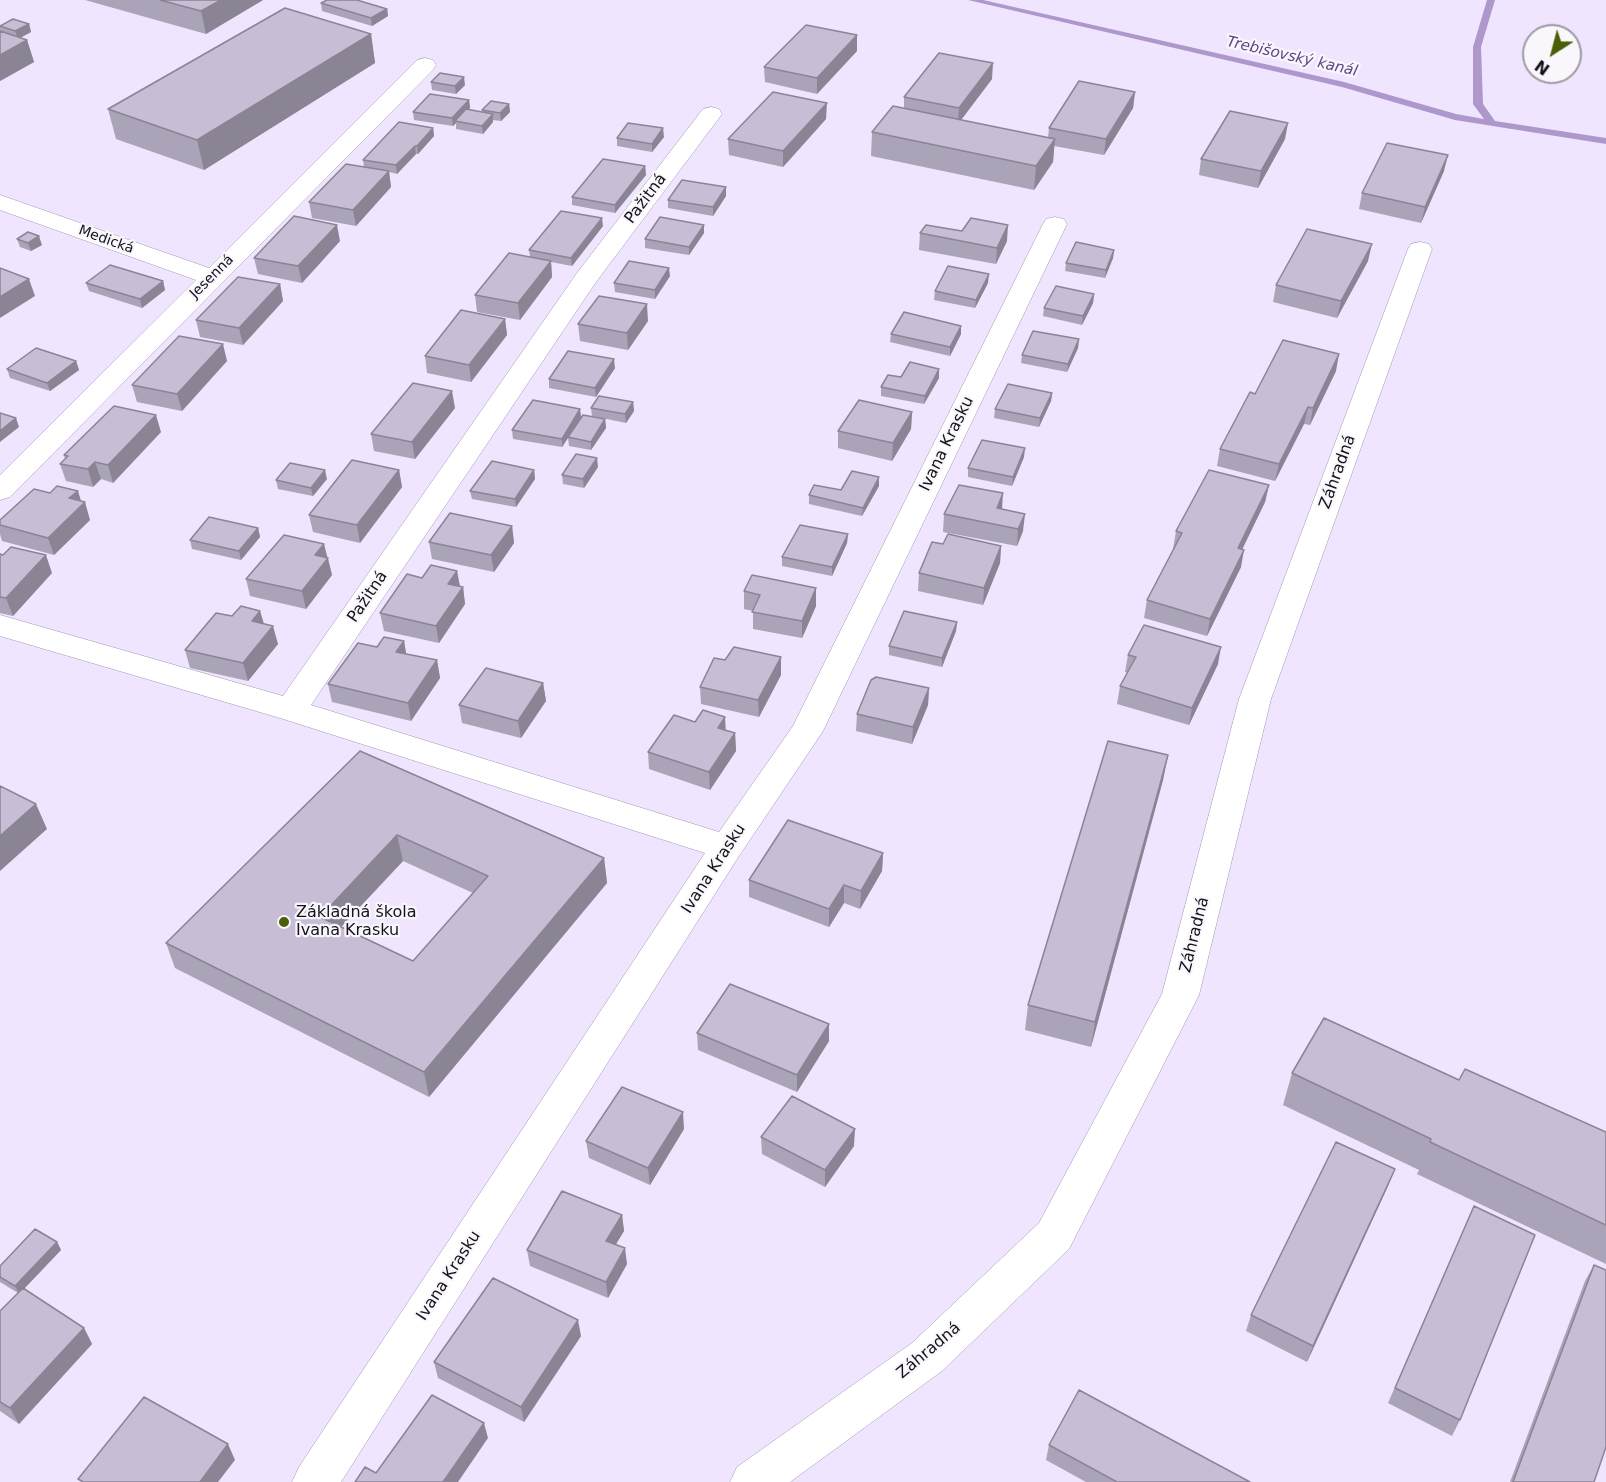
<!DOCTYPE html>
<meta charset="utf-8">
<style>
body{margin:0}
#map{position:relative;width:1606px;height:1482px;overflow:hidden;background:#efe5fe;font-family:"DejaVu Sans",sans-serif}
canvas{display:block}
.north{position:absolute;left:1522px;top:24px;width:60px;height:60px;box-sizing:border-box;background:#f9f7fc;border:2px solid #9e9ba2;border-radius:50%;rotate:216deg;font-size:16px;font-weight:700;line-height:24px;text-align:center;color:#16121b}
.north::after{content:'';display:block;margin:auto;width:21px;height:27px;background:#4a5f08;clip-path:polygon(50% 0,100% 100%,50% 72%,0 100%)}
</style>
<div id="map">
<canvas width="1606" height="1482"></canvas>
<div class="north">N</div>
</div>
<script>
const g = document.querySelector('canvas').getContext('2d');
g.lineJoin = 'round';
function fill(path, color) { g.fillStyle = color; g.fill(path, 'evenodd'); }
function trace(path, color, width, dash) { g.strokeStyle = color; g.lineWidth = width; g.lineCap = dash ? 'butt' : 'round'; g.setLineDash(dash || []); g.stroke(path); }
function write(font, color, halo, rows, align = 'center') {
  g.font = font + ' "DejaVu Sans",sans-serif'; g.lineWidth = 4.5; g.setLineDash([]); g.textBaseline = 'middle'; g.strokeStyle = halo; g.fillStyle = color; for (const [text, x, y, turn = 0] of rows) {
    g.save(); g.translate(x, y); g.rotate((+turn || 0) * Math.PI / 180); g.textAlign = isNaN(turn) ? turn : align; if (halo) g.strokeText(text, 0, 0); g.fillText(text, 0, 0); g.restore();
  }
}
fill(new Path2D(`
 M968,0H983L1344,82L1456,114L1484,119L1473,104V47L1487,0H1495L1481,47L1483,104L1495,121L1606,138V144L1455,120L1342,87Z`), '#ad97cb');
const minor = new Path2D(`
 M425,58L433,60L436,65L433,70L10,497L0,500V475L196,280L0,210V195L209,268L417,60Z
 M711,107L719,109L722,114L596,282L311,705L719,832L793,726L1043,224L1046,219L1055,217L1064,219L1067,224L823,731L739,856L341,1482H292L299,1467L705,853L280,718L0,636V615L283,696L577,273L703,109Z
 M1420,242L1429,244L1432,249L1271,699L1199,995L1069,1249L942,1371L790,1482H730L737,1467L912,1343L1039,1223L1162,994L1239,699L1408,249L1411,244Z`);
trace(minor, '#a198af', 1);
fill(minor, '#fff');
fill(new Path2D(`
 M85,0H263L206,34Z
 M321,3L387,9L388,16L372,26L322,11Z
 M29,24L31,32L20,38L27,40L34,62L0,81V25Z
 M371,34L375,63L204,170L116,139L108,109Z
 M857,51L817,94L765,82L764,67Z
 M992,79L961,120L1048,138L1049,128L1135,92L1133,108L1104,155L1054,146L1053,162L1034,190L871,156L872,132L904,108V97Z
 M431,82L465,85L456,94L432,90Z
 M469,100L470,108L468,110L483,112L482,110L509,104L510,112L501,121L493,120V122L483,134L456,129V123L453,126L414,120L413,112Z
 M826,119L783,167L729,155L728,139Z
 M433,128L434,136L418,154H416L397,174L389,172L391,187L356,226L312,218L309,202L364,167L363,160Z
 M664,137L652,152L617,146V138Z
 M1285,139L1258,188L1199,175L1201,159Z
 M645,166L646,175L615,213L572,205V197Z
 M1444,171L1421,223L1359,209L1362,193Z
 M726,187V196L713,216L668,208V200Z
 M704,225V233L689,255L645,248V239Z
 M603,226L572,266L551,262L552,277L520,320L477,312L475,295L530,257L529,250Z
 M920,233L1007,241L996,264L919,250Z
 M17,239L42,245L31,251L20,247Z
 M340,241L302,283L258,274L254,258Z
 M1114,250L1113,258L1105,278L1065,271L1066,263Z
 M1368,261L1337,318L1273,302L1276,285Z
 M670,276L655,299L615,292L614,283Z
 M163,281L165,290L142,308L89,291L86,283Z
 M988,283L975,308L934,300L935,291Z
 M280,284L283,301L243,345L200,337L196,320Z
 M1094,294L1093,303L1082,325L1043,316L1044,308Z
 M505,319L507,335L471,382L427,373L425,356Z
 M648,321L628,350L580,341L578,324Z
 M961,326V334L950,356L890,342L891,334Z
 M1079,339L1078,348L1067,372L1021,363L1022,355Z
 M76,361L79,370L50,391L10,378L7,369Z
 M227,361L182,411L137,402L132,385Z
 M615,368L596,397L549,388V379Z
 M939,369V378L924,404L881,396V387L901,377Z
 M1336,371L1310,425L1304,424L1275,481L1217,466L1220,449L1255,394Z
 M1052,393L1051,401L1039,427L994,418L995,409Z
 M633,402L634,411L626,423L592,416L591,408Z
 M455,408L415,459L374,451L371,434Z
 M580,409L581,418L605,419L606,428L591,450L569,446L568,438L562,447L513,439L512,430Z
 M912,412L911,429L892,461L838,448V431Z
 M161,432L113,483L101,479L93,487L66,481L60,464L65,459L64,455Z
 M1024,457L1012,486L968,477V468Z
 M598,467L584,488L563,484L562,475Z
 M399,470L402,487L360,543L313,532L309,515Z
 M534,470L535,479L516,507L472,499L470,491Z
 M879,477V486L862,516L809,504V495L841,490Z
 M327,479L313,496L278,489L276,480Z
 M1269,485L1265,502L1242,550L1241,567L1207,636L1144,618L1147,600L1174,549H1173L1176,531Z
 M81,502L90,520L54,555L2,541L0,534V520Z
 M1002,509L1023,531L1017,546L943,532L944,514Z
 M512,526L514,543L494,572L432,559L429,542Z
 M258,528L260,537L241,560L192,549L190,540Z
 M848,534L847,543L832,576L782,566V557Z
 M943,544L1001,546L1000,563L983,605L918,591L919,573Z
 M0,554L52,573L13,616L0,613Z
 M327,558H328L332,575L306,609L250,596L246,579Z
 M457,571L460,586L463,587L465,604L439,643L384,631L380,613L422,578Z
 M816,588V606L802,638L753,629V611L744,609V591Z
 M260,611L264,624L278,644L248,681L190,668L185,650L232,616Z
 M957,622L956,631L942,667L889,655V646Z
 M404,641L406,654L437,660L440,678L411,721L332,702L328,684L377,647Z
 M1128,655L1218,664L1189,725L1117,704L1120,686L1128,673L1125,672Z
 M781,657V675L759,717L701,704L700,687L725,660Z
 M543,683L546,701L521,738L462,723L459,705Z
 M929,688L928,705L912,744L856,731L857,714Z
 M695,722L735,733L736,751L710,790L649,769L648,752Z
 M360,751L604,858L607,883L429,1097L175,968L166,943ZM403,861L473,893L413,961L341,927Z
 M1168,755L1163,780L1091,1047L1025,1030L1028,1005Z
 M883,853L882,871L860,909L844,903L829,927L749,897V880Z
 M697,1033L829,1041L797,1092L698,1050Z
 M1292,1073L1459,1080L1606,1132V1264L1417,1174L1419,1170L1283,1105Z
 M684,1129L650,1185L589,1158L586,1141Z
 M761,1137L854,1146L825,1187L762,1154Z
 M1388,1186L1307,1362L1246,1331L1251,1315Z
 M1474,1206L1460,1420L1452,1436L1388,1403Z
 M622,1215L624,1231L616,1244L627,1264L608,1298L530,1266L527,1250Z
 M57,1242L61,1250L24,1289L84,1328L92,1344L19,1424L0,1411V1311L18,1293L0,1282V1266Z
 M1594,1265V1482H1510L1585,1281Z
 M581,1336L524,1422L438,1378L434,1362Z
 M1049,1445L1250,1482H1086L1046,1460Z`), '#aba3b7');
fill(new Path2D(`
 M221,0H263L206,34L201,11Z
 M387,9L388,16L372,26L371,18Z
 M29,24L31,32L18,39L15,31Z
 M371,34L375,63L204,170L197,140Z
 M857,35V51L817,94V78Z
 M27,40L34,62L0,81V55Z
 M993,63L992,79L958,124L959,108Z
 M464,77L465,85L456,94L455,86Z
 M1135,92L1133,108L1104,155L1106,139Z
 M469,100L470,108L457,122L455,121L456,123L453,126L452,118Z
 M827,103L826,119L783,167V151Z
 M509,104L510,112L501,121L500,113Z
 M493,114V122L483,134L482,126Z
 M1288,123L1285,139L1258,188L1261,171Z
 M433,128L434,136L418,154L417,146Z
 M663,128L664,137L652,152V144Z
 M1055,139L1053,162L1034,190L1036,166Z
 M415,146L416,154L397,174L396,165Z
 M1448,155L1444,171L1421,223L1425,207Z
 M645,166L646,175L615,213V205Z
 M389,171L391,187L356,226L353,210Z
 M726,187V196L713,216V207Z
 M602,218L603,226L572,266L571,258Z
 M337,225L340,241L302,283L298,266Z
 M704,225V233L689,255V247Z
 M1008,225L1007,241L996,264L997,248Z
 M39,236L42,245L31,251L28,243Z
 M1372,244L1368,261L1337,318L1341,301Z
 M1114,250L1113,258L1105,278L1106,270Z
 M551,261L552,277L520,320L518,303Z
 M669,268L670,276L655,299V290Z
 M989,274L988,283L975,308L976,300Z
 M29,279L35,296L0,318V297Z
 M163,281L165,290L142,308L140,299Z
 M280,284L283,301L243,345L239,328Z
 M1094,294L1093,303L1082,325L1083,316Z
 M647,304L648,321L628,350L627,333Z
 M505,319L507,335L471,382L469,365Z
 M961,326V334L950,356V347Z
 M1079,339L1078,348L1067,372L1068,364Z
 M223,344L227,361L182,411L177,394Z
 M1339,354L1336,371L1310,425L1313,408Z
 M614,359L615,368L596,397L595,388Z
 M76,361L79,370L50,391L47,383Z
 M939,369V378L924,404L925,396Z
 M452,391L455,408L415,459L412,442Z
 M1052,393L1051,401L1039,427L1040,418Z
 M633,402L634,411L626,423L625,414Z
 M1308,407L1304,424L1275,481L1279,464Z
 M580,409L581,418L562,447V439Z
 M912,412L911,429L892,461L893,443Z
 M156,415L161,432L113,483L108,465Z
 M16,418L19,427L0,442V431Z
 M605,419L606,428L591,450V442Z
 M1025,448L1024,457L1012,486L1013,477Z
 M597,458L598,467L584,488L583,479Z
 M95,462L101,479L93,487L88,469Z
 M325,470L327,479L313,496L311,488Z
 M399,470L402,487L360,543L357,525Z
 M534,470L535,479L516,507L515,499Z
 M879,477V486L862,516L863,508Z
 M1269,485L1265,502L1234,566L1238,548Z
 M78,491L82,504L85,502L90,520L54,555L48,538L69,498Z
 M1003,493L1002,510L996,525L997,508Z
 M1025,514L1023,531L1017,546L1018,529Z
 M512,526L514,543L494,572L491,555Z
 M258,528L260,537L241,560L239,551Z
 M848,534L847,543L832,576V567Z
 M324,544L332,575L306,609L302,591L315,555Z
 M1001,546L1000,563L983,605L984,588Z
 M1244,550L1241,567L1207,636L1210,619Z
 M46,555L52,573L13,616L6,598Z
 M457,571L460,588L448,584Z
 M463,587L465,604L439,643L436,626Z
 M816,588V606L802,638V621Z
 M260,611L265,628L252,621Z
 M957,622L956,631L942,667V658Z
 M273,626L278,644L248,681L243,663Z
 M404,641L407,659L396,652Z
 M1221,647L1218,664L1189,725L1192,708Z
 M781,657V675L759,717L758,700Z
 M437,660L440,678L411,721L408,703Z
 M543,683L546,701L521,738L518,721Z
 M929,688L928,705L912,744L913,727Z
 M725,717L726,734L718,728Z
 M735,733L736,751L710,790L709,772Z
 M1168,755L1163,780L1091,1047L1095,1022Z
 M36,804L47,829L0,871V836Z
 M397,835L403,861L327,942L320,917Z
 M883,853L882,871L860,909L861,891Z
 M604,858L607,883L429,1097L424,1072Z
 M844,885V903L829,927V909Z
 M829,1024V1041L797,1092V1075Z
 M683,1112L684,1129L650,1185L648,1168Z
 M855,1129L854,1146L825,1187V1170Z
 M1395,1169L1388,1186L1307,1362L1313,1346Z
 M622,1215L624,1231L608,1257L606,1241Z
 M57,1242L61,1250L19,1294L15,1286Z
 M625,1248L627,1264L608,1298L606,1282Z
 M578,1320L581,1336L524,1422L521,1407Z
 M84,1328L92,1344L19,1424L10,1408Z
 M484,1423L488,1438L458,1482H443Z
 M228,1444L235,1460L218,1482H200Z`), '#8b8495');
const building = new Path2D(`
 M160,0H221L201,11Z
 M327,0H357L387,9L371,18L321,3Z
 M285,8L371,34L197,140L108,109Z
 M13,19L29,24L15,31L0,26Z
 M806,25L857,35L817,78L764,67Z
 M0,31L27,40L0,55Z
 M939,53L993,63L959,108L904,97Z
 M440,73L464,77L455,86L431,82Z
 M1079,81L1135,92L1106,139L1049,128Z
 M773,92L827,103L783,151L728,139Z
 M430,94L469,100L452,118L413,112Z
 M491,101L509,104L500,113L482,110Z
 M893,106L1055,139L1036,166L872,132Z
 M466,109L493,114L482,126L455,121Z
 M1230,111L1288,123L1261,171L1201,159Z
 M399,122L433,128L417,146H415L396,165L363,160Z
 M628,123L663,128L652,144L617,138Z
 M1387,143L1448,155L1425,207L1362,193Z
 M603,159L645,166L615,205L572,197Z
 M346,164L389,171L353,210L309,202Z
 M682,180L726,187L713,207L668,200Z
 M561,211L602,218L571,258L529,250Z
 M294,216L337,225L298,266L254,258Z
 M660,217L704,225L689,247L645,239Z
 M971,218L1008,225L997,248L920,233L926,225L962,231Z
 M1307,229L1372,244L1341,301L1276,285Z
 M28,232L39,236L28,243L17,239Z
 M1076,242L1114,250L1106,270L1066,263Z
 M509,253L551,261L518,303L475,295Z
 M629,261L669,268L655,290L614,283Z
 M110,265L163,281L140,299L86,283Z
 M948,266L989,274L976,300L935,291Z
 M0,268L29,279L0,297Z
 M238,277L280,284L239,328L196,320Z
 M1056,286L1094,294L1083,316L1044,308Z
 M599,296L647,304L627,333L578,324Z
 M461,310L505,319L469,365L425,356Z
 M904,312L961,326L950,347L891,334Z
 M1033,331L1079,339L1068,364L1022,355Z
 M179,336L223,344L177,394L132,385Z
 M1283,340L1339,354L1313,408L1308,407L1279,464L1220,449L1250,392L1255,394Z
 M36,348L76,361L47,383L7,369Z
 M568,351L614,359L595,388L549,379Z
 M910,362L939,369L925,396L881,387L888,375L901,377Z
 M413,383L452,391L412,442L371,434Z
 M1008,384L1052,393L1040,418L995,409Z
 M599,396L633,402L625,414L591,408Z
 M533,400L580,409L562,439L512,430Z
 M859,400L912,412L893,443L838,431Z
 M114,406L156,415L108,465L95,462L88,469L60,464L68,456L64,455Z
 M0,413L16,418L0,431Z
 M583,415L605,419L591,442L568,437Z
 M982,440L1025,448L1013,477L968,468Z
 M576,454L597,458L583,479L562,475Z
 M352,460L399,470L357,525L309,515Z
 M492,461L534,470L515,499L470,491Z
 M290,463L325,470L311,488L276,480Z
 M1209,470L1269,485L1238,548L1244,550L1210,619L1147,600L1182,533L1176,531Z
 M852,471L879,477L863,508L809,495L814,485L841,490Z
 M959,485L1003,493L997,508L1025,514L1018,529L944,514Z
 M57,486L78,491L69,498L85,502L48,538L0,525V520L34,489L50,493Z
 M450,513L512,526L491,555L429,542Z
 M209,517L258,528L239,551L190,540Z
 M800,525L848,534L832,567L782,557Z
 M948,534L1001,546L984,588L919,573L932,542L943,544Z
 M284,535L324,544L315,555L328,558L302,591L246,579Z
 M11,547L46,555L6,598L0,597V554L3,555Z
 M431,565L457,571L448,584L463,587L436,626L380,613L407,574L422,578Z
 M752,575L816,588L802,621L752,612L760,595L744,591Z
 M241,606L260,611L252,621L273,626L243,663L185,650L216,613L232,616Z
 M904,611L957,622L942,658L889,646Z
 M1144,625L1221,647L1192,708L1120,686L1136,657L1128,655Z
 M384,637L404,641L396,652L437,660L408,703L328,684L358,643L377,647Z
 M734,647L781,657L758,700L700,687L714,658L725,660Z
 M486,668L543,683L518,721L459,705Z
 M876,677L929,688L913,727L857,714L871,680Z
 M703,710L725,717L718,728L735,733L709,772L648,752L674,715L695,722Z
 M1108,741L1168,755L1095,1022L1028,1005Z
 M360,751L604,858L424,1072L166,943ZM397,835L488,876L413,961L320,917Z
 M0,786L36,804L0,836Z
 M788,820L883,853L861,891L844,885L829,909L749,880Z
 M730,984L829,1024L797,1075L697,1033Z
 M1324,1018L1459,1080L1465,1069L1606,1132V1225L1430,1142L1431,1139L1292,1073Z
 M622,1087L683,1112L648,1168L586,1141Z
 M792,1096L855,1129L825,1170L761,1137Z
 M1336,1142L1395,1169L1313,1346L1251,1315Z
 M562,1191L622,1215L606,1241L625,1248L606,1282L527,1250Z
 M1474,1206L1535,1235L1460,1420L1395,1388Z
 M35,1229L57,1242L15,1286L0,1277V1266Z
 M1594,1265L1606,1270V1447L1594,1482H1513Z
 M493,1278L578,1320L521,1407L434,1362Z
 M23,1288L84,1328L10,1408L0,1402V1311Z
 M1079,1390L1250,1482H1117L1049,1445Z
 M432,1395L484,1423L443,1482H355L365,1467L376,1473Z
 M144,1397L228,1444L200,1482H83L78,1479Z`);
fill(building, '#c7bdd5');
trace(building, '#8b8495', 1.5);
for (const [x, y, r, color] of [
 [284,922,6,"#4a5f08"]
]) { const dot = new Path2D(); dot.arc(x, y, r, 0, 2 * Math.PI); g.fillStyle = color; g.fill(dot); trace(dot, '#f9f7fc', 2); }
write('14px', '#16121b', '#f9f7fc', [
 ["Medická",106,240,20],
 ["Jesenná",212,277,-45]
]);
write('italic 15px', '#644688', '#f9f7fc', [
 ["Trebišovský kanál",1292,57,13]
]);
write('16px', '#16121b', '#f9f7fc', [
 ["Pažitná",646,199,-53],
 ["Ivana Krasku",947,444,-64],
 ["Záhradná",1338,472,-70],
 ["Pažitná",368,597,-56],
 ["Ivana Krasku",714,869,-57],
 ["Záhradná",1195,935,-76],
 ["Ivana Krasku",449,1276,-57],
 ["Záhradná",929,1351,-40]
]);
write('16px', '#16121b', '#f9f7fc', [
 ["Základná škola",296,913],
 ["Ivana Krasku",296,931]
], 'left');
</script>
